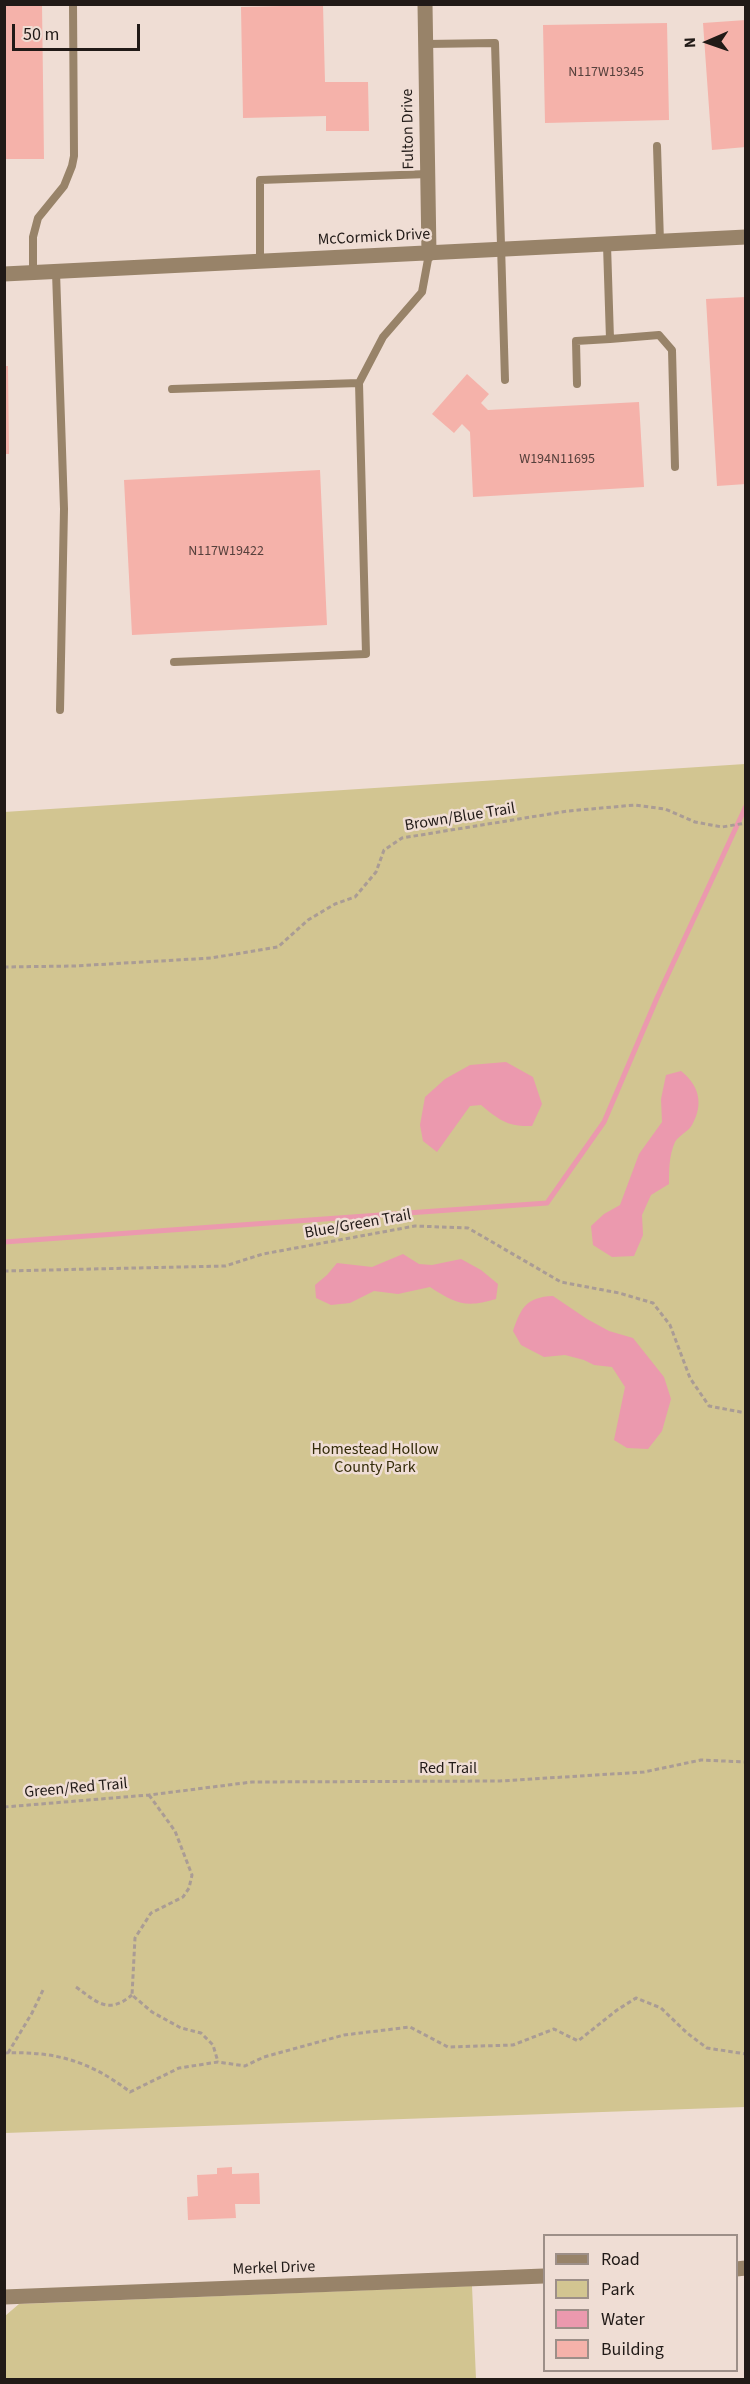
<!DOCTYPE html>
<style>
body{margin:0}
#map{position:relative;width:750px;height:2384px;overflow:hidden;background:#efddd4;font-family:"Source Sans 3",sans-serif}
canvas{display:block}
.frame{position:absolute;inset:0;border:6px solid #211a17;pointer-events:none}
.legend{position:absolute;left:543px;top:2234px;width:195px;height:138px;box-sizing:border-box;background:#efddd4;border:2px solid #9d8f88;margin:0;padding:8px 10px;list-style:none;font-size:18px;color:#211a17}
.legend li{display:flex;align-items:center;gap:12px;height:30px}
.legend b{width:30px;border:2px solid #9d8f88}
.north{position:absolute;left:678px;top:12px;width:60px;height:60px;-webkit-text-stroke:4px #efddd4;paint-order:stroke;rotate:268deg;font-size:16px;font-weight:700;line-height:24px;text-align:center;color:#211a17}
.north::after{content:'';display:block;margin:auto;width:21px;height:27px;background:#211a17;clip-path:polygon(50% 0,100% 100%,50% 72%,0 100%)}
.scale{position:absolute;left:12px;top:24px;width:128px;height:27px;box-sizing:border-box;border:3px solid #211a17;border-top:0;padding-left:8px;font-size:18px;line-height:21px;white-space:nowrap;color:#211a17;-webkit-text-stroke:4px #efddd4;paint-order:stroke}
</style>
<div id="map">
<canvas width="750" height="2384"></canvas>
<div class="frame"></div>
<ul class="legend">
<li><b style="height:8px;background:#988369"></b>Road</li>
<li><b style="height:16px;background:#d2c591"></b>Park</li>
<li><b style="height:16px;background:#eb99ae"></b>Water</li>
<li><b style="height:16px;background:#f5b2aa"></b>Building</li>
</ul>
<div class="north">N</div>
<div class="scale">50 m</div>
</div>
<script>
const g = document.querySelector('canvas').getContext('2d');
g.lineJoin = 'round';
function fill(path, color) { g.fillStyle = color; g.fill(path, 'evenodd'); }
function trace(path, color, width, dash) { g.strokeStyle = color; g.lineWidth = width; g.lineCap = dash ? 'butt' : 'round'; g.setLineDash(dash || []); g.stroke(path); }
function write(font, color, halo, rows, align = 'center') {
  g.font = font + ' "Source Sans 3",sans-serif'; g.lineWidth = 5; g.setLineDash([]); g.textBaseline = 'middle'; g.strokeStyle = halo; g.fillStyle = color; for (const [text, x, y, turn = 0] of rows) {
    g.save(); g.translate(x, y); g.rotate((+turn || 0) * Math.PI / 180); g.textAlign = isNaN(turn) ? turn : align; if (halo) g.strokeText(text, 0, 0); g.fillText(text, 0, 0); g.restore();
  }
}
fill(new Path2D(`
 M745,764V2107L5,2133L4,812Z
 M472,2286L476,2379H5V2316L19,2304Z`), '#d2c591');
fill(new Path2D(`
 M506,1062L533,1077L542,1104L532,1126C508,1127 499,1120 481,1105L470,1106L437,1152L423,1141L420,1125L425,1097L445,1079L470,1065Z
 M681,1071C699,1085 704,1104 692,1125C688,1132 679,1135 675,1142C669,1155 669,1171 669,1184L651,1195L642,1215L643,1235L634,1256L612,1257L593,1245L591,1226L604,1214L620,1205L639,1154L662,1122L661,1099L666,1075Z
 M403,1254L419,1264L432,1265L461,1259L481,1270L498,1284L496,1299C466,1308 456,1304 430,1287L398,1294L374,1291L350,1303L331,1305L316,1298L315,1285L327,1275L337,1263L372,1267Z
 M553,1296L587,1319L609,1331L633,1338L664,1377L671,1399L662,1431L648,1449L627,1448L614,1440L625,1387L612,1367L594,1365L584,1360L565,1355L544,1357L521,1345L513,1331C521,1308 526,1297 553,1296Z`), '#eb99ae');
trace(new Path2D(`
 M4,1242L547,1203L604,1122L657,998L746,806`), '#eb99ae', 5);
fill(new Path2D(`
 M4,4H42L44,159H4Z
 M323,5L325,82H368L369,131H326V116L243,118L241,7Z
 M746,20V147L712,150L703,23Z
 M667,23L669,120L545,123L543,25Z
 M746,297V484L717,486L706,299Z
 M4,366H8L9,454H4Z
 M467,374L489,394L481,403L488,410L639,402L644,487L473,497L470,432L462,424L454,433L432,414Z
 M320,470L327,625L132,635L124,480Z
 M232,2167V2174L259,2173L260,2204H235L236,2218L188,2220L187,2197L198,2196L197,2175L217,2174V2168Z`), '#f5b2aa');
trace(new Path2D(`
 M4,967L74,966L211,958L278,947L308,920L335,904L355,897L376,872L384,850L402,838L568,811L635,805L665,809L695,822L722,827L746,823
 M4,1271L225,1266L263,1254L415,1226L468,1228L561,1282L619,1293L653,1303L670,1325L690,1378L709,1406L746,1413
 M149,1795L175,1831L192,1875L189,1888L183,1897L151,1913L135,1938L132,1995L152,2012L181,2028L201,2033L213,2045L218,2062
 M4,1807L149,1795L252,1782L500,1781L644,1772L701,1760L746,1762
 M76,1987C97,2002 108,2015 132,1995
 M4,2053C55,2051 90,2061 130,2092L179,2068L218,2062L245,2066L264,2057L344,2035L410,2027L448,2047L513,2045L554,2029L578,2041L617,2010L636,1998L661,2008L687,2033L707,2048L746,2054
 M8,2053L32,2013L44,1988`), '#aa9c95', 3, [4.5, 3]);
trace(new Path2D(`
 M426,44L495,43L505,380
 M657,146L660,242
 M607,245L610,339L659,335L672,350L675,467
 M260,262V180L428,174
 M56,272L64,509L60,710
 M33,273V237L38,218L64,186L72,166L74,156L73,4
 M577,384L576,341L610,339
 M172,389L359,383
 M174,662L366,654L359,383L383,337L422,292L429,254`), '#988369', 8);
trace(new Path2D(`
 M425,4L429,254
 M4,274L746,237
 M736,2269L746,2268
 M4,2297L544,2276`), '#988369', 15);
write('14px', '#56403c', null, [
 ["N117W19345",606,73],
 ["W194N11695",557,460],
 ["N117W19422",226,552]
]);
write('16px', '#211a17', '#efddd4', [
 ["Fulton Drive",409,129,-91],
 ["McCormick Drive",374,238,-3],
 ["Brown/Blue Trail",460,818,-9],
 ["Blue/Green Trail",358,1225,-10],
 ["Red Trail",448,1769],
 ["Green/Red Trail",76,1789,-5],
 ["Merkel Drive",274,2269,-2]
]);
write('16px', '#332b08', '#efddd4', [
 ["Homestead Hollow",375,1450],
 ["County Park",375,1468]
]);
</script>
